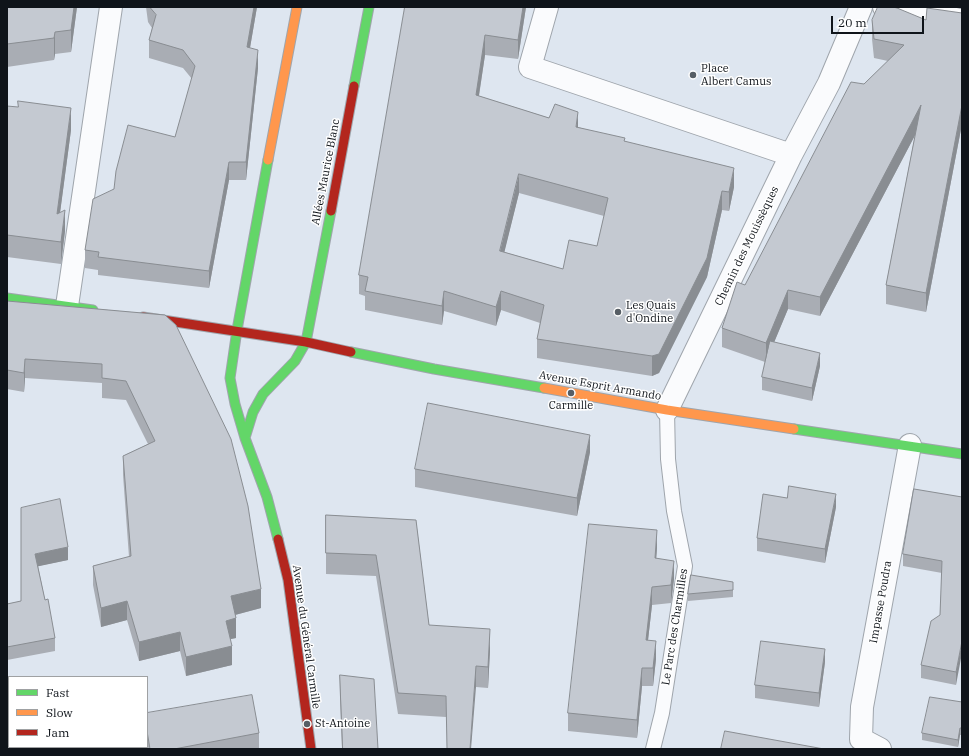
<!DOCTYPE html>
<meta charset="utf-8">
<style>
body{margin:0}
#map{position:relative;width:969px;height:756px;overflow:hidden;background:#dee6f0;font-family:"IBM Plex Serif",serif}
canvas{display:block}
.frame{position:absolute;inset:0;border:8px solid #0f141a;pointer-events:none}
.legend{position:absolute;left:8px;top:676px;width:140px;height:72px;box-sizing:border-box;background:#fff;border:1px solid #9fa1a3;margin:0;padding:5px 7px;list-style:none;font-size:12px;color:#0f141a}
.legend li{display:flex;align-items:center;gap:8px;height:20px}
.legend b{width:20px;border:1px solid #9fa1a3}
.scale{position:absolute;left:831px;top:16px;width:93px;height:18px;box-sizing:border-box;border:2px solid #0f141a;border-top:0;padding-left:5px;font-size:12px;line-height:14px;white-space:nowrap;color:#0f141a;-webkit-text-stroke:3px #fff;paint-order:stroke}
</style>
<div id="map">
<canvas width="969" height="756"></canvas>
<div class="frame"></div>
<ul class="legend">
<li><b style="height:5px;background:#63d668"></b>Fast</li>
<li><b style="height:5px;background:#ff974d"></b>Slow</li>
<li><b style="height:5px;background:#b3261e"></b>Jam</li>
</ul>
<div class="scale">20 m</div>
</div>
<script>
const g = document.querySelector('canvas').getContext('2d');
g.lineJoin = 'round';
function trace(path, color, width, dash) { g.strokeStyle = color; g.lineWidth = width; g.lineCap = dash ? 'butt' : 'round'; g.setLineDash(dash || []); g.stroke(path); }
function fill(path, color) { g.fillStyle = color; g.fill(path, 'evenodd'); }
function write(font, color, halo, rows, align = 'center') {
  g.font = font + ' "IBM Plex Serif",serif'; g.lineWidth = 3; g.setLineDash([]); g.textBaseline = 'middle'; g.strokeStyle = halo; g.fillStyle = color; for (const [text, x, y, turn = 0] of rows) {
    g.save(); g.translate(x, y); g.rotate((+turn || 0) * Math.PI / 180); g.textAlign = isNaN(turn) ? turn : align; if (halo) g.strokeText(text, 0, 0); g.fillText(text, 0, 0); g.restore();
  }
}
const lane = new Path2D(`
 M653,749L662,713L685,566L674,511L668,459L667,410`);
const street = new Path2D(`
 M547,7L530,67L791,155
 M884,7L962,20
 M67,306L111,7
 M667,410L791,155L829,83L861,7
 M880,749L861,739L862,707L910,445`);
const fast = new Path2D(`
 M354,86L369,7
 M268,160L237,330L230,378L235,404L245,438L267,497L278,539
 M7,298L93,310
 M351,352L434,369L544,388
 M794,429L962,454
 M245,438L253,412L263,394L295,361L306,342L331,211`);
const slow = new Path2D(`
 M268,160L297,7
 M544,388L667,410L794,429`);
const jam = new Path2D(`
 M331,211L354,86
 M143,317L306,342L351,352
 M278,539L288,580L311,749`);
trace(lane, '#9fa5ac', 16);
trace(street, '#9fa5ac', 24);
trace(fast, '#9fa5ac', 11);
trace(slow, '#9fa5ac', 11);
trace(jam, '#9fa5ac', 11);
trace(lane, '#fafbfd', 14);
trace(street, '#fafbfd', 22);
trace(fast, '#63d668', 9);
trace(slow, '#ff974d', 9);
trace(jam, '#b3261e', 9);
fill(new Path2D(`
 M7,7H77L71,52L55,54L54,60L7,67Z
 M146,7H257L250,48L258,68L246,180H229L209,288L98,275V270L85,268V250L114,189L175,137L192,79L183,68L149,58V40L152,28L148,22Z
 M405,7H526L518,59L485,55L479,96L578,127L625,141L734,187L729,211L722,210L707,277L659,373L652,376L537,358V339L540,323L501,310L496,326L444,311L442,325L365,310V296L359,294V275ZM519,193L604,216L597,246L563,269L504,252Z
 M954,7H962V9Z
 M962,13V124L926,312L886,304V285L915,135L820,316L788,309L774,342L820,366L812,401L762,390V377L765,362L722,347V328L745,285L864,84L888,61L874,58L872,39V20H926Z
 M7,106L71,130L60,212L65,231L61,264L7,257Z
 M7,301L165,315L261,608L235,615L236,638L230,639L232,665L186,676L180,651L139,661L127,620L101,627L93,585V566L129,557L123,475V456L148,444L126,400L102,398V383L25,378L24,392L7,389Z
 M590,452L577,516L415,487V469Z
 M962,497L956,685L921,678V665L940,615L942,573L903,566V554Z
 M60,499L68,560L38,566L45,600L55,638V651L7,660V604L21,601Z
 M836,507L825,563L757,551V538Z
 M326,515L416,520L429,625L490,650L488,688L476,687L446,717L398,714L376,576L326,574Z
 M657,548L656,558L674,579L671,603L652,605L648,640L656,659L653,686H642L637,738L568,731V713Z
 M733,582V597L688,601V594Z
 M825,662L819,707L755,698V685Z
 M340,675L378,749H342L340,696Z
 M962,702V735H960L958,747L922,740V733Z
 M7,707L9,747H49V749H7Z
 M147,713L259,733V749H147Z`), '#a9adb4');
fill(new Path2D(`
 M74,7H77L71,52V30Z
 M254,7H257L247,65V47Z
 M523,7H526L518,59V40Z
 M55,32V54L54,60V38Z
 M485,35V55L476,114V95Z
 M258,50V68L246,180V162Z
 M921,105V124L820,316V297Z
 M962,105V124L926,312V293Z
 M71,108V130L57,236V214Z
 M578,112V131L576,127Z
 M229,162V180L209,288V271Z
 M734,168V187L729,211V192Z
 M519,174V193L500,270V251Z
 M722,191V210L707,277L659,373L652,376V356Z
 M65,210V231L61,264V242Z
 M788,290V309L766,362V343Z
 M444,291V311L442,325V306Z
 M501,291V310L496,326V307Z
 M820,353V366L812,401V388Z
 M25,359V378L24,392V373Z
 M590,435V452L577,516V498Z
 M836,494V507L825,563V549Z
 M657,530V548L655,576V558Z
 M68,547V560L35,567V554Z
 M674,561V579L671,603V585Z
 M652,587V605L646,658V640Z
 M261,589V608L231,616V596Z
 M127,601V620L101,627V608Z
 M236,618V638L226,640V621Z
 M490,629V650L488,688V667Z
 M180,632V651L139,661V642Z
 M656,641V659L653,686V668Z
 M962,641V653L956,685V672Z
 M232,646V665L186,676V657Z
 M825,649V662L819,707V693Z
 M476,666V687L471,749H470Z
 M642,668V686L637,738V720Z
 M960,728V735L958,747V740Z`), '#898d92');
const building = new Path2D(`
 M7,7H74L71,30L55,32L54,38L7,44Z
 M150,7H254L247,47L258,50L246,162H229L209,271L98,257L99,252L85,250L93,199L114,189L116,171L128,125L175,137L195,66L183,50L149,40L156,15Z
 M405,7H523L518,40L485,35L476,95L549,118L555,104L578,112L576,127L625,138L624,141L734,168L729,192L722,191L707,258L659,354L652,356L537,339L544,305L501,291L496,307L444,291L442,306L365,291L368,277L359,275ZM519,174L608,198L597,246L569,240L563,269L500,251Z
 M878,7H893L897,8L926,20L927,8L962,13V105L926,293L886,285L921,105L820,297L788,290L766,343L722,328L737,282L745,285L851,82L864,84L904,45L874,39L872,20Z
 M18,101L71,108L57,214L65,210L61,242L7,235V106L18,107Z
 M7,301L165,315L176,325L231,439L248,506L261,589L231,596L236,618L226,621L232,646L186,657L180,632L139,642L127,601L101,608L93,566L131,556L123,456L155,441L126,381L102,378V364L25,359L24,373L7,370Z
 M770,341L820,353L812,388L762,377Z
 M428,403L590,435L577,498L415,469Z
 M789,486L836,494L825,549L757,538L763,494L787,498Z
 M914,489L962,497V641L956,672L921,665L931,621L940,615L942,561L903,554Z
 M60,499L68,547L35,554L45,600L48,599L55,638L7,647V604L21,601V508Z
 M326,515L416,520L429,625L490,629L488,667L476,666L470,749H447L446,696L398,693L376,555L326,553Z
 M589,524L657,530L655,558L674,561L671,585L652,587L646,640L656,641L653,668H642L637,720L568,713Z
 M691,575L733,582V590L688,594Z
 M761,641L825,649L819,693L755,685Z
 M340,675L374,679L378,749H343Z
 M252,695L259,733L174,749H150L147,731V713Z
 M930,697L962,702V728H960L958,740L922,733Z
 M7,707H9V747H11L7,748Z
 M725,731L824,749H721Z`);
fill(building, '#c4c9d1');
trace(building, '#898d92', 1);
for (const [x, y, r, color] of [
 [693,75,4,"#575e65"],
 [618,312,4,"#575e65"],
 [571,393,4,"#575e65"],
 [307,724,4,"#575e65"]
]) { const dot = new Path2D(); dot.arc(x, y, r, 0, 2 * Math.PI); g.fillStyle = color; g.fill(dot); trace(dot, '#fff', 1.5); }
write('11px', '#0f141a', '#fff', [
 ["Place",701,69],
 ["Albert Camus",701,82],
 ["Les Quais",626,306],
 ["d'Ondine",626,319],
 ["Carmille",571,406,"center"],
 ["St-Antoine",315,724]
], 'left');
write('11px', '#0f141a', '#fff', [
 ["Allées Maurice Blanc",326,172,-79],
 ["Chemin des Mouissèques",747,246,-64],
 ["Avenue Esprit Armando",600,386,10],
 ["Impasse Poudra",881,602,-80],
 ["Le Parc des Charmilles",675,627,-81],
 ["Avenue du Général Carmille",306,637,82]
]);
</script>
